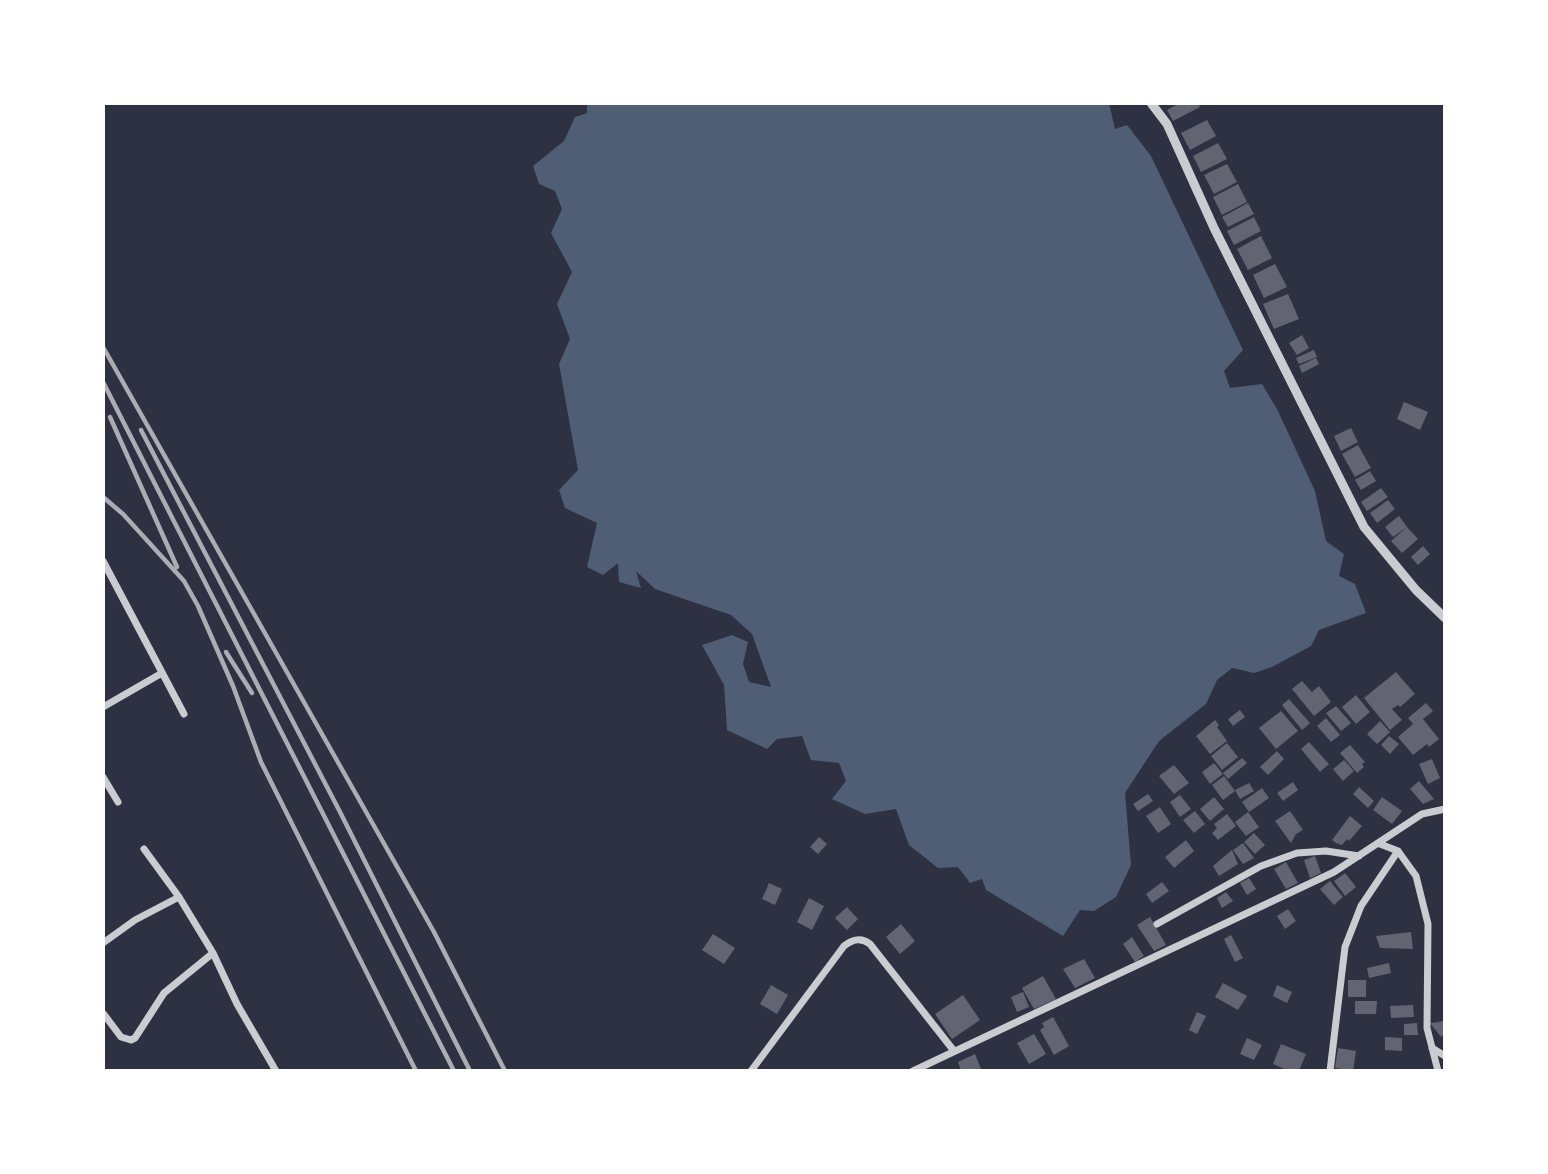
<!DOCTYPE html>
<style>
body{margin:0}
#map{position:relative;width:1548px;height:1174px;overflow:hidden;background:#2d3142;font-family:Literata,serif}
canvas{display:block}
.frame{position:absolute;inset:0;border:105px solid #fff;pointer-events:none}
</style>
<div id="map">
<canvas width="1548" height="1174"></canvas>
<div class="frame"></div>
</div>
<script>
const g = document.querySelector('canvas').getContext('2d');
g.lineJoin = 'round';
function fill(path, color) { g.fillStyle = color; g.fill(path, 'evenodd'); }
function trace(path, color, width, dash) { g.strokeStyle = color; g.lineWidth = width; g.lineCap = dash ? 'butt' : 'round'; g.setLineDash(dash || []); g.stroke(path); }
fill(new Path2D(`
 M587,103H1109L1115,129L1127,125L1151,156L1243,350L1224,371L1230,388L1262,384L1278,411L1315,491L1326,541L1344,554L1339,576L1355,584L1366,613L1319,630L1311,646L1272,667L1254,673L1232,668L1217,680L1206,704L1159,741L1125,793L1131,865L1116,897L1094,911L1080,910L1063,936L986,890L982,879L970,883L958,867L938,868L909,845L896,809L865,814L832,799L846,781L839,763L811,760L802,736L777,739L767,749L727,730L724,685L702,645L732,635L748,642L743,664L749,682L771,687L752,634L731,615L655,589L636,571L641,588L619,582L618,563L603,575L587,567L597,523L565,508L559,490L578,470L559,364L570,339L557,304L572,272L551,233L562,209L555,191L539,184L533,166L564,141L575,117L587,113Z`), '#4f5d75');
fill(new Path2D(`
 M1180,103H1198L1200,107L1173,121L1167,110Z
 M1207,120L1216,136L1190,150L1181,133Z
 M1218,143L1227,159L1201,172L1193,156Z
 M1227,164L1237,182L1214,194L1204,175Z
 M1238,184L1247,202L1222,215L1213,197Z
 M1248,203L1254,214L1228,227L1222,217Z
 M1254,217L1261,231L1234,245L1227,231Z
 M1261,236L1272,258L1248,270L1237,249Z
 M1275,264L1287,287L1264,298L1253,275Z
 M1288,294L1299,319L1274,329L1263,304Z
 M1302,335L1309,348L1297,355L1289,343Z
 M1314,350L1317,357L1299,364L1296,358Z
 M1316,358L1319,364L1302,373L1299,366Z
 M1404,402L1428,412L1420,430L1397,419Z
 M1351,428L1358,442L1341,451L1334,436Z
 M1358,445L1371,468L1355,477L1342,454Z
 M1370,471L1376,481L1361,490L1355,480Z
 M1381,488L1388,497L1367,511L1361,502Z
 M1388,500L1395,509L1377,523L1370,513Z
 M1399,516L1407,527L1393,537L1385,527Z
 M1407,527L1418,539L1402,553L1391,541Z
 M1423,546L1430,554L1418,565L1411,557Z
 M1396,672L1415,694L1400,707L1398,705L1392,709L1402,720L1390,730L1364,698Z
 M1302,681L1312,692L1319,686L1331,702L1314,716L1292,689Z
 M1356,695L1370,712L1356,724L1342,707Z
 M1289,699L1310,723L1302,730L1282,705Z
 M1426,703L1433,711L1423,719L1439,739L1429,747L1427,744L1413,755L1398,737L1413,724L1408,718Z
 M1336,706L1351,723L1341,731L1326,713Z
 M1240,710L1245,717L1233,726L1228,719Z
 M1281,711L1298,731L1276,749L1259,728Z
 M1326,718L1340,735L1331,742L1317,726Z
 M1215,720L1219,725L1217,727L1227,741L1210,754L1196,736Z
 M1380,721L1390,732L1377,744L1367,734Z
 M1389,736L1399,744L1390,754L1381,745Z
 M1309,742L1329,764L1320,772L1301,749Z
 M1227,743L1238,757L1222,770L1211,756Z
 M1350,745L1365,762L1362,764L1364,767L1357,773L1340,753Z
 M1277,751L1284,759L1268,775L1260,767Z
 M1242,758L1247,763L1228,779L1223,773Z
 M1432,759L1440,778L1428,784L1419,764Z
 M1344,760L1354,771L1343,781L1333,769Z
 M1214,763L1223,774L1210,784L1202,772Z
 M1174,765L1189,783L1174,794L1159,776Z
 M1224,776L1235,791L1223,800L1212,785Z
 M1419,781L1434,799L1423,804L1410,789Z
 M1293,782L1298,790L1283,801L1277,793Z
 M1249,783L1254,791L1240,799L1235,790Z
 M1359,787L1374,801L1368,808L1353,794Z
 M1262,788L1269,798L1249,812L1242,802Z
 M1148,794L1153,801L1138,811L1133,804Z
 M1180,795L1191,809L1180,817L1170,802Z
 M1214,797L1224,809L1210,821L1200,809Z
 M1382,797L1402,811L1392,824L1373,810Z
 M1160,807L1171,824L1158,833L1146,816Z
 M1195,811L1205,824L1194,833L1183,820Z
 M1290,811L1303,830L1296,834L1291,843L1275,821Z
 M1248,812L1259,827L1246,836L1235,822Z
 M1227,814L1236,826L1218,840L1212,833L1217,828L1214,824Z
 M1350,816L1362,826L1349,841L1347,839L1342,845L1336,843L1332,840Z
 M1254,833L1265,845L1255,854L1244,842Z
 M819,837L827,844L818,854L810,847Z
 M1186,840L1194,851L1174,868L1165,857Z
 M1243,843L1254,858L1243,864L1233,850Z
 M1232,850L1238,864L1219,876L1213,866Z
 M1315,856L1321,873L1310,878L1304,860Z
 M1286,862L1298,883L1286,889L1274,869Z
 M1345,873L1356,887L1345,896L1334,881Z
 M1249,878L1256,889L1247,895L1240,883Z
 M1330,881L1343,897L1334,905L1320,889Z
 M1162,882L1169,891L1152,903L1146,894Z
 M769,883L782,889L775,905L762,899Z
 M1226,892L1233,901L1222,908L1217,898Z
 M809,898L824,906L812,930L797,922Z
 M847,907L858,919L847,930L835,918Z
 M1288,909L1296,921L1285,929L1277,916Z
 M1150,917L1166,945L1154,951L1137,925Z
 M901,924L915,941L900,954L886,937Z
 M1411,932L1413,949L1380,948L1376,936Z
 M713,934L735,948L724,964L702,950Z
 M1231,935L1243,958L1235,962L1224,939Z
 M1132,937L1144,956L1135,962L1123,944Z
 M1084,959L1095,978L1075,988L1063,969Z
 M1389,963L1391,973L1369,978L1367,968Z
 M1043,976L1056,999L1034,1009L1022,988Z
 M1348,980H1366V997H1348Z
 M1223,983L1247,996L1238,1010L1215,997Z
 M771,985L788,995L777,1014L760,1004Z
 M1277,985L1292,992L1287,1003L1273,996Z
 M1023,992L1029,1007L1017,1012L1011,997Z
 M963,995L980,1020L952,1039L935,1014Z
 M1355,1001H1377L1376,1014H1355Z
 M1413,1005L1414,1017L1391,1018L1390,1006Z
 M1197,1012L1206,1016L1197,1034L1189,1030Z
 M1053,1017L1069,1046L1054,1055L1040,1030L1044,1027L1042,1023Z
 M1445,1021V1033L1441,1037L1430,1023Z
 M1417,1023L1418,1035H1404V1024Z
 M1034,1034L1046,1054L1029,1064L1017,1043Z
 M1385,1037L1402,1038V1051L1385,1050Z
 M1247,1038L1262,1045L1254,1060L1240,1054Z
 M1281,1044L1306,1054L1299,1071H1289L1273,1064Z
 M1338,1048L1356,1051L1353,1071L1335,1068Z
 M975,1054L981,1069L961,1071L958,1062Z`), '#626471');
trace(new Path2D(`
 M103,561L184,714
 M103,707L162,673
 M103,777L118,802
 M1380,844L1398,851L1416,876L1428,924L1427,1028L1438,1071
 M144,849L179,897L213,953L237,1004L276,1071
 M1157,924L1261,866L1297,853L1326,851L1359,856
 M103,943L135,920L179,897
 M103,1013L121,1037L131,1040L135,1038L164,993L213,953
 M1432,1048L1445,1056
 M751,1071L844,946C853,939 861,937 870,944L954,1051
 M913,1071L1334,872L1422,814L1445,809
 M1330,1071L1345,947L1361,906L1398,851`), '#caccd0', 7);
trace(new Path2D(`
 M1151,103L1167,124L1214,228L1364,527L1416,590L1445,618`), '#caccd0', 9);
trace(new Path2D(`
 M103,347L434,932L505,1071
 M103,382L454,1071
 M110,417L177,567
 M141,430L339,810L470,1071
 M103,497L123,514L184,581L198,606L233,686L261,762L416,1071
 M226,652L252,693`), '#abadb3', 4.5);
</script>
